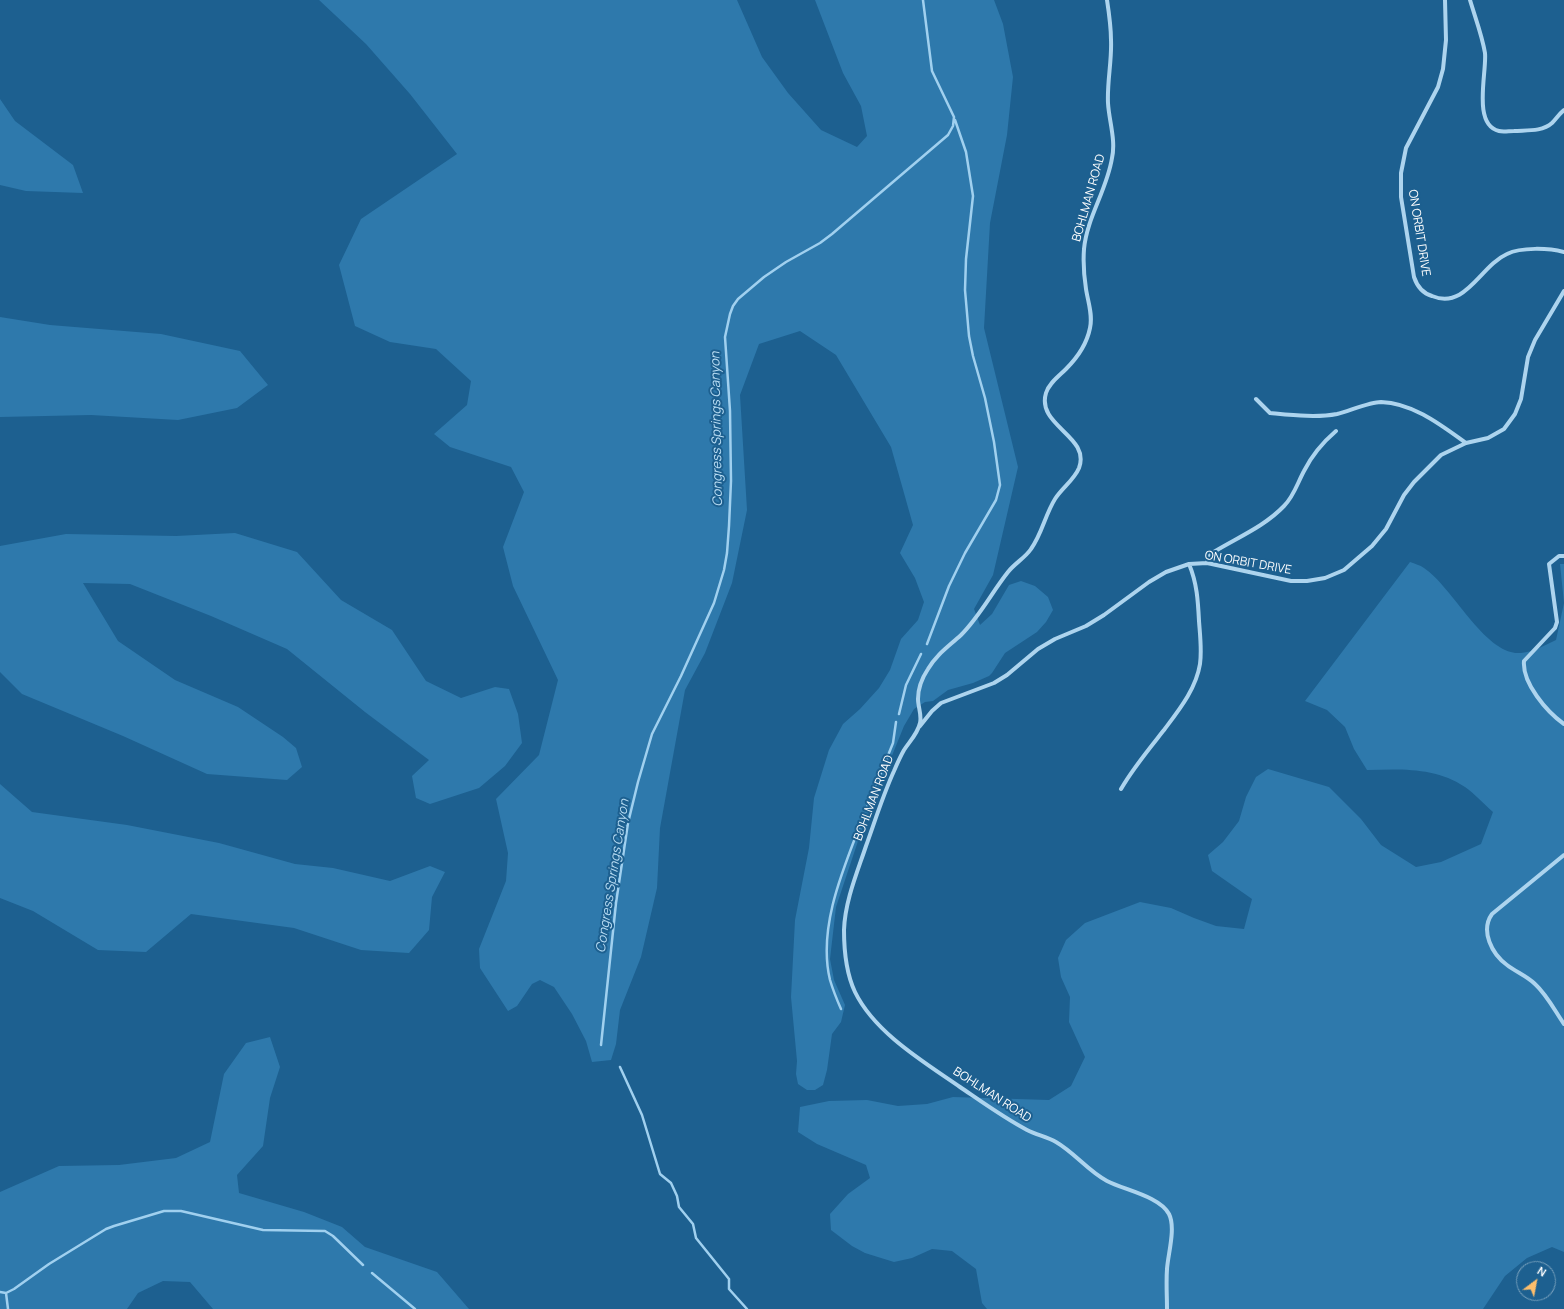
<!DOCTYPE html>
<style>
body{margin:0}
#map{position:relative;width:1564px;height:1309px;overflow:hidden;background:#1d6090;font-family:Manrope,sans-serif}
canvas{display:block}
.north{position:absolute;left:1516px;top:1261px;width:40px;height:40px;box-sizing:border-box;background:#1d6090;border:1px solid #77a0bc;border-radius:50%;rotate:32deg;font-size:11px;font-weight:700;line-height:16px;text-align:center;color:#fff}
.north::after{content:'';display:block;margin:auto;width:14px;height:18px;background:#fdbe6c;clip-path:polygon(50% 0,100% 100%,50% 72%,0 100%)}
</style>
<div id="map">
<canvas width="1564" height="1309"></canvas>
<div class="north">N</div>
</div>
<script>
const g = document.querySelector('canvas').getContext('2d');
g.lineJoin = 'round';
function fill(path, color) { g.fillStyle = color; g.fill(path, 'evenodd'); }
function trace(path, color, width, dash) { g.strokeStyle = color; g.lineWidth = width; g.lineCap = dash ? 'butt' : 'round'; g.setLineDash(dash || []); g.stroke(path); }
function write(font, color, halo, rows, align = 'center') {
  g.font = font + ' Manrope,sans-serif'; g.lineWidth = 4; g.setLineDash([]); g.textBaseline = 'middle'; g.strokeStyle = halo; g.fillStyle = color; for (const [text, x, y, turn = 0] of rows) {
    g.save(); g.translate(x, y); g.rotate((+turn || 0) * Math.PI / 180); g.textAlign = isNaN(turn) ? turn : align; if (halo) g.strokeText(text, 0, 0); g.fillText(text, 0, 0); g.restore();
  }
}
fill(new Path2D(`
 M319,0H737L762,57L788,93L821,130L857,147L867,136L861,106L843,73L815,0H994L1003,24L1013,77L1007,135L990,223L984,328L1018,467L993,575L974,609L980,625L992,614L1009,585L1021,581L1035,586L1048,597L1053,610L1046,622L1037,632L1005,653L992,673L989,676L973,683L948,690L933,701L925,702L914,709L904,726L861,832L836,907L830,959L834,980L845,1005L841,1022L832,1034L827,1070L823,1085L815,1090H807L798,1084L796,1074L797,1061L791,997L795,920L809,848L814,798L829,750L843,724L860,709L879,688L890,670L901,639L918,620L924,602L915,578L900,553L913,525L891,447L836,355L800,331L759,344L740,395L747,510L732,583L705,653L685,690L660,828L657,888L641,957L620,1010L616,1044L611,1060L592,1062L586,1041L572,1014L554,987L540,980L532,984L517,1006L508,1011L480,968L479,949L506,881L508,853L496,799L539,755L558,680L513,586L503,547L524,492L511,467L450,447L434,434L467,405L471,381L436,349L390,342L355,326L339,265L361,219L457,154L410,94L366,44Z
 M0,99L15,121L73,165L83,193L26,191L0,185Z
 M0,317L50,325L161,334L240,351L268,385L237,408L178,420L91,415L0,417Z
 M235,533L297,552L341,600L392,630L426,681L461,698L495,687L509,689L518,714L522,743L505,766L479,788L430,804L416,798L412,776L429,760L365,712L287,649L211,616L130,584L83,583L118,641L175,680L238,707L283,737L296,748L302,767L287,780L207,774L123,736L22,694L0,672V546L66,534L176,536Z
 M1410,562C1415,564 1420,565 1424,568C1453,587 1485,656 1521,653C1534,652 1545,645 1556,640L1564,603L1560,564H1564V1252L1552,1247L1527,1258L1505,1276L1483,1309H987L982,1303L976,1269L952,1251L932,1249L912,1258L894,1262L865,1253L852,1246L831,1230L830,1214L848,1194L870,1178L866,1165L817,1144L798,1132L800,1107L829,1101L867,1100L898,1106L927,1104L953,1097L1049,1100L1071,1086L1085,1057L1069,1022L1070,997L1061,977L1058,958L1066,940L1085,923L1140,902L1171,908L1194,918L1216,926L1244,929L1252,899L1212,871L1208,855L1223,842L1239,821L1246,797L1256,777L1268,769L1329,787L1361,819L1381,845L1416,867L1441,862L1481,844L1493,812C1484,804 1475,794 1465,787C1436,767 1400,769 1367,770L1354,749L1345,727L1327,710L1305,701Z
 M0,784L32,812L127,825L219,843L295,864L333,868L390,881L430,866L445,872L432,897L429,930L409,953L361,950L294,928L191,914L146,952L98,950L33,911L0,898Z
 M270,1037L280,1067L270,1098L263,1146L237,1175L239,1193L304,1212L342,1227L365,1247L437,1272L469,1309H213L190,1282L163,1281L138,1293L127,1309H0V1192L59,1166L119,1165L176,1158L210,1142L224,1074L246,1043Z`), '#2e79ac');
trace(new Path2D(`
 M927,644L949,586L965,553L996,500L1000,485L994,442L985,398L973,356L969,336L965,290L966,259L973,196L966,152L955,120
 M899,714L906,685L921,654
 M866,810L893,743L896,722
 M841,1009C837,1000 833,990 830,980C818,930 841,874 859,828
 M601,1045L616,903L628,823L638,782L652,734L681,676L714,603L724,570L727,553L729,526L731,481L730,411L725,337L730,314L733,306L738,299L764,277L786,262L820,243L832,234L948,135L953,126L954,117L932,71L923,0
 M620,1067L642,1115L660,1174L671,1183L677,1196L679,1207L693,1224L696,1238L729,1279V1289L747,1309
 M372,1273L415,1309
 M0,1292L6,1293L14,1289L49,1264L106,1229L114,1226L164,1211H181L263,1230L325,1231L333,1236L363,1265
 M6,1293L8,1309`), '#a0d0ef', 2.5);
trace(new Path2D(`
 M1107,0C1109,13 1111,26 1111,40C1112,61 1107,81 1108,103C1109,121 1116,140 1112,158C1107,190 1087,217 1084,249C1083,262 1084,276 1086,289C1088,302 1093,315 1090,328C1087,343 1077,358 1066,369C1059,376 1049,383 1046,393C1036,426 1091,436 1079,468C1074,480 1062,488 1055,499C1045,515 1042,534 1031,549C1025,558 1015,563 1008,572C992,592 980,616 961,635C948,647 937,654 928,669C922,678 918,689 918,699C918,707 922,715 920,723C918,733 910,741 904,750C900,757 897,764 894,771C883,795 875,821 866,846C857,873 845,901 844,930C844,951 846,973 855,992C875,1033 924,1062 960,1087C982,1102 1004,1118 1027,1130C1037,1135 1047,1137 1056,1142C1075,1153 1088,1171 1107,1181C1124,1190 1159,1196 1169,1214C1176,1228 1168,1254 1167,1269C1166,1282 1167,1296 1167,1309
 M1445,0L1446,40L1443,69L1438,87L1406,148L1401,173V197L1414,277C1417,286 1422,293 1432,296C1466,310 1480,266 1507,254C1521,247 1549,248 1564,252
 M1470,0C1475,17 1482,35 1485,53C1487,72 1472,125 1499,131C1503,132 1509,131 1514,131C1526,130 1542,132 1552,123C1556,119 1559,114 1564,110
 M1256,399L1270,413C1291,415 1316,418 1337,414C1349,411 1370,402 1381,402C1413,403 1441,425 1466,443
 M1564,556H1559L1549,564L1557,622L1555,628L1524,661C1522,683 1547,712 1564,724
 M1207,563L1209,556L1212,553C1236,538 1264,527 1284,506C1294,496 1297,484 1304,471C1312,455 1322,443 1336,431
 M920,726L932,711L941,703L994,683L1007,675L1038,649L1055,639L1086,626L1104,615L1149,582L1166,572L1189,564L1207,563L1291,581H1307L1325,578L1344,570L1372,546L1386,529L1404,495L1414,482L1441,455L1466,443L1488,438L1504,429L1515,414L1521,399L1528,357L1535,340L1564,291
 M1121,789C1133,768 1149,749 1164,730C1179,710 1196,689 1200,664C1202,650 1200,635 1199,621C1198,601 1197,583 1189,564
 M1564,855L1492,914C1480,931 1492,954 1507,965C1516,972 1527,976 1535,984C1547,995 1555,1011 1564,1024`), '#add4ee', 4);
write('12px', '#fff', '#1d6090', [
 ["BOHLMAN ROAD",1089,198,-74],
 ["ON ORBIT DRIVE",1419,233,81],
 ["ON ORBIT DRIVE",1248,563,10],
 ["BOHLMAN ROAD",874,798,-69],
 ["BOHLMAN ROAD",992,1095,33]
]);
write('italic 13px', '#b9ddf4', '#1d6090', [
 ["Congress Springs Canyon",717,429,-91],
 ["Congress Springs Canyon",613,876,-81]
]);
</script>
